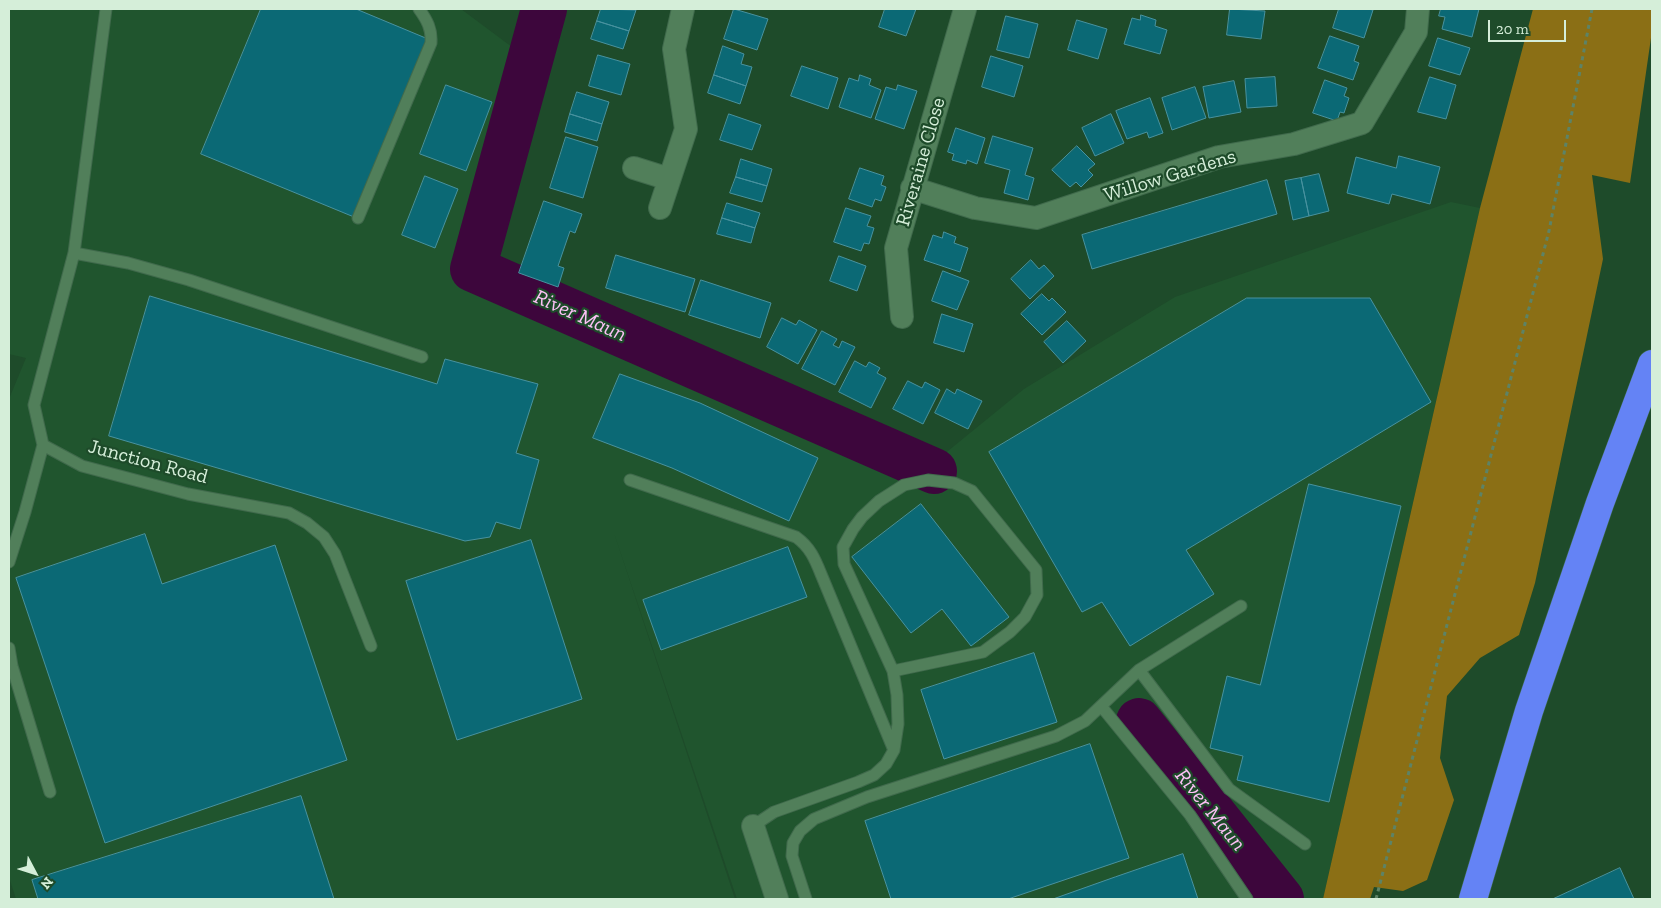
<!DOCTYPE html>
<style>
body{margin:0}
#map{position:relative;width:1661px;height:908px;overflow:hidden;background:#1e4b2a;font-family:"Zilla Slab",serif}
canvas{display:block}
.frame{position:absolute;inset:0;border:10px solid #d5eed9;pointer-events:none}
.north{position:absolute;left:10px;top:848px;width:50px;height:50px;-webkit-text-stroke:4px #1e4b2a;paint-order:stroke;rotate:130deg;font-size:14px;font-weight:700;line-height:20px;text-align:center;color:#d5eed9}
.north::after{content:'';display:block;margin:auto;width:18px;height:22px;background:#d5eed9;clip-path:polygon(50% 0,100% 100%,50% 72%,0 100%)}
.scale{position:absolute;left:1488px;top:20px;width:78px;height:22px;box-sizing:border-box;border:2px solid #d5eed9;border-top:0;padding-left:6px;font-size:15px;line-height:18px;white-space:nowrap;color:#d5eed9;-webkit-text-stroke:4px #1e4b2a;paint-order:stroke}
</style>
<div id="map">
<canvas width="1661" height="908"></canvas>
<div class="frame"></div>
<div class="north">N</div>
<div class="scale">20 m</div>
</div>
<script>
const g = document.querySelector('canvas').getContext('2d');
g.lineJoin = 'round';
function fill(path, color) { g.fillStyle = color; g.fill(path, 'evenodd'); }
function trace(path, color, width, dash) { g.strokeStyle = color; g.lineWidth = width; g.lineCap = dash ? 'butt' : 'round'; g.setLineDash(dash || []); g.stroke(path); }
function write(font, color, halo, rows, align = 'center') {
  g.font = font + ' "Zilla Slab",serif'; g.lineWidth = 4.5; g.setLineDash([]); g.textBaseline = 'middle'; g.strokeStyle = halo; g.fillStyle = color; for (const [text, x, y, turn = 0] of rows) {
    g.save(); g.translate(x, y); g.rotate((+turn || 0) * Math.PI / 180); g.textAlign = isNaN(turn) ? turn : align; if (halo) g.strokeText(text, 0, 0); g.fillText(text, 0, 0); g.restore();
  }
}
fill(new Path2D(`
 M9,9H461L524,56L458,286L542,315L932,464L1024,389L1175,297L1451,202L1480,208L1323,899H737L614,533L735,899H16L9,877V399L26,358L9,354Z`), '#20552e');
fill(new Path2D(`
 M1533,9H1652V31L1630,183L1592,175L1603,259L1535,583L1519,635L1480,658L1447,696L1440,758L1454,800L1427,880L1403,891L1374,887L1370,899H1323L1480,208Z`), '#8b6f15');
trace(new Path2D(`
 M544,9L473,269L934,471
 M1139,721L1281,899`), '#3d063c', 46);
const building = new Path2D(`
 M261,9H356L428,39L354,217L201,154Z
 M601,9L636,10L629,31L597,21Z
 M734,9L768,19L757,50L724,39Z
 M885,9H916L906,36L879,27Z
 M1230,9L1265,11L1261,39L1227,35Z
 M1339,9H1368L1373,10L1364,38L1333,28Z
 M1441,9H1479L1472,37L1442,29L1445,17L1439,16Z
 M1141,15L1156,20L1155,26L1167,30L1160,54L1124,44L1132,18L1140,20Z
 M1006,16L1038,24L1029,58L997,50Z
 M1077,20L1107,29L1098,59L1068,50Z
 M597,21L629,31L623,49L591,39Z
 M1330,36L1359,46L1354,61L1359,63L1353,80L1318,68Z
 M1438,38L1470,48L1460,75L1429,66Z
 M723,46L744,54L741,64L752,67L746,86L714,75Z
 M598,55L630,64L621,95L589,86Z
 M991,56L1023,66L1014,97L982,87Z
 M802,66L838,78L828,109L791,96Z
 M714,75L746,86L740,104L708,93Z
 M860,75L871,79L869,85L881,90L871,118L839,107L849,78L858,81Z
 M1275,77L1277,106L1247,108L1245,79Z
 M1430,77L1456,85L1446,119L1418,112Z
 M1325,80L1347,88L1344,96L1349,98L1344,113L1340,112L1337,121L1313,113Z
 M1234,81L1241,112L1209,118L1203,87Z
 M446,85L492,102L466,171L420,154Z
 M898,85L917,91L904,129L875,119L886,87L896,90Z
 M1195,87L1206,118L1172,130L1162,98Z
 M577,92L609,102L602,124L570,114Z
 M1150,98L1163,133L1149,138L1147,132L1127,139L1116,111Z
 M570,114L602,124L597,141L565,132Z
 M729,114L761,125L752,150L720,140Z
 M1111,114L1124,143L1095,156L1082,128Z
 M956,128L985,138L977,164L967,160L966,164L952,160L954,154L948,152Z
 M993,136L1033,148L1025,175L1034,178L1028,200L1004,193L1010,170L985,163Z
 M566,137L598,147L583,198L550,188Z
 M1077,146L1095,164L1088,170L1093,175L1081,187L1076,182L1070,187L1052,170Z
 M1399,156L1440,167L1430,204L1392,194L1389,204L1347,193L1356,157L1396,168Z
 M741,159L772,169L767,186L736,177Z
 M860,168L884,176L881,185L886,187L881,201L875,199L872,207L849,199Z
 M1319,174L1329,211L1309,216L1301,178Z
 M425,176L458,189L435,248L402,235Z
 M736,177L767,186L762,202L730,193Z
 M1301,178L1309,216L1293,220L1285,181Z
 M1267,180L1277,214L1092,269L1082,235Z
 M544,201L582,214L575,233L570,231L558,266L564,268L558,287L519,273Z
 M727,203L760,213L755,228L722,218Z
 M846,208L871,216L867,226L874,228L869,244L864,243L861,251L834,242Z
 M722,218L755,228L751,243L717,234Z
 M944,232L956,237L954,243L968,248L960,272L924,260L933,235L942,238Z
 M616,255L695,279L685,312L606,288Z
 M839,256L866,266L857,291L830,281Z
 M1031,260L1039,269L1044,265L1054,276L1030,299L1011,279Z
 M943,271L969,281L957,310L932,301Z
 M701,280L771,303L760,338L689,315Z
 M1042,294L1049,301L1052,298L1066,312L1042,335L1021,314Z
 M150,296L437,384L445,359L538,384L516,453L539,460L520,529L496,522L490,537L465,541L109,436Z
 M1247,298H1370L1431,402L1186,550L1214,594L1130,646L1102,602L1082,612L989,452Z
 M942,314L973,324L964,352L934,343Z
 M782,318L796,325L799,320L817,330L798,364L767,347Z
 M1067,321L1086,341L1063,363L1044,342Z
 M822,331L837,339L833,345L839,348L842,341L855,347L835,385L802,369Z
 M855,361L866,367L869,362L880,368L877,373L886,378L871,408L839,392Z
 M620,374L700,403L818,458L789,521L672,468L593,438Z
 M908,381L922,388L925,382L940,390L923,424L893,409Z
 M947,389L955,394L957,389L982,401L968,429L935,413Z
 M1309,484L1401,506L1329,802L1237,780L1243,756L1210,748L1227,676L1260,685Z
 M921,504L1009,617L971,646L942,609L911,633L852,557Z
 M145,534L162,584L275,545L347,760L105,843L16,578Z
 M531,540L582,699L457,740L406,581Z
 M788,547L807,597L661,650L643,600Z
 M1034,653L1057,722L944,759L921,690Z
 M1090,744L1129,858L1008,899H891L865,821Z
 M301,796L334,899H38L32,880Z
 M1183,854L1198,899H1053L1115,877Z
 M1620,868L1634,899H1553Z`);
fill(building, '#0b6975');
trace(building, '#48929f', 1);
const lane = new Path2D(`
 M106,9L74,253L34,405L43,445L82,466L188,494L289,513L307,523L324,537L335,554L371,646
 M358,218L431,43C432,29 427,20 419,9
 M74,253L128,263L189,280L422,357
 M630,480L796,537C810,547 815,559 821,574L893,748
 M9,562L25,512L43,445
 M9,648L12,666L50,792
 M1139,670L1229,789L1305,844
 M1101,706L1190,815L1247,899
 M753,826L774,812L858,782L874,775L886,764L894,750L898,724L897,695L893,671L844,564L843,547L853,529L862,517L879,501L904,485L928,480L954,483L972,491L1036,570L1037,595L1025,617L1010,632L983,652L893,671
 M806,899L792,856L793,843L800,831L814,819L867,797L1056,736L1085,721L1139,670L1241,606`);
const street = new Path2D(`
 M634,168L669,179
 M912,188L975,208L1036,218L1219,157L1294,144L1362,123L1416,32L1418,9
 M660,208L686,129L674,49L683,9
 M902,317L896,248L965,9
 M753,826L777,899`);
const highway = new Path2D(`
 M1473,899L1529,711L1600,503L1652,364`);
trace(lane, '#406a4c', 13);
trace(street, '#406a4c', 24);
trace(highway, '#406a4c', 29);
trace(new Path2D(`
 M1376,899L1549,231L1592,9`), '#5d8366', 3, [4, 4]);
trace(lane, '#517f5a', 11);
trace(street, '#517f5a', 22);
trace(highway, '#6483f5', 28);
write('20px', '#d5eed9', '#1e4b2a', [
 ["Riveraine Close",921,162,-74],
 ["Willow Gardens",1170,176,-17],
 ["Junction Road",148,462,15]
]);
write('italic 21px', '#fdc1f7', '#1e4b2a', [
 ["River Maun",580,316,24],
 ["River Maun",1210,810,51]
]);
</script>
